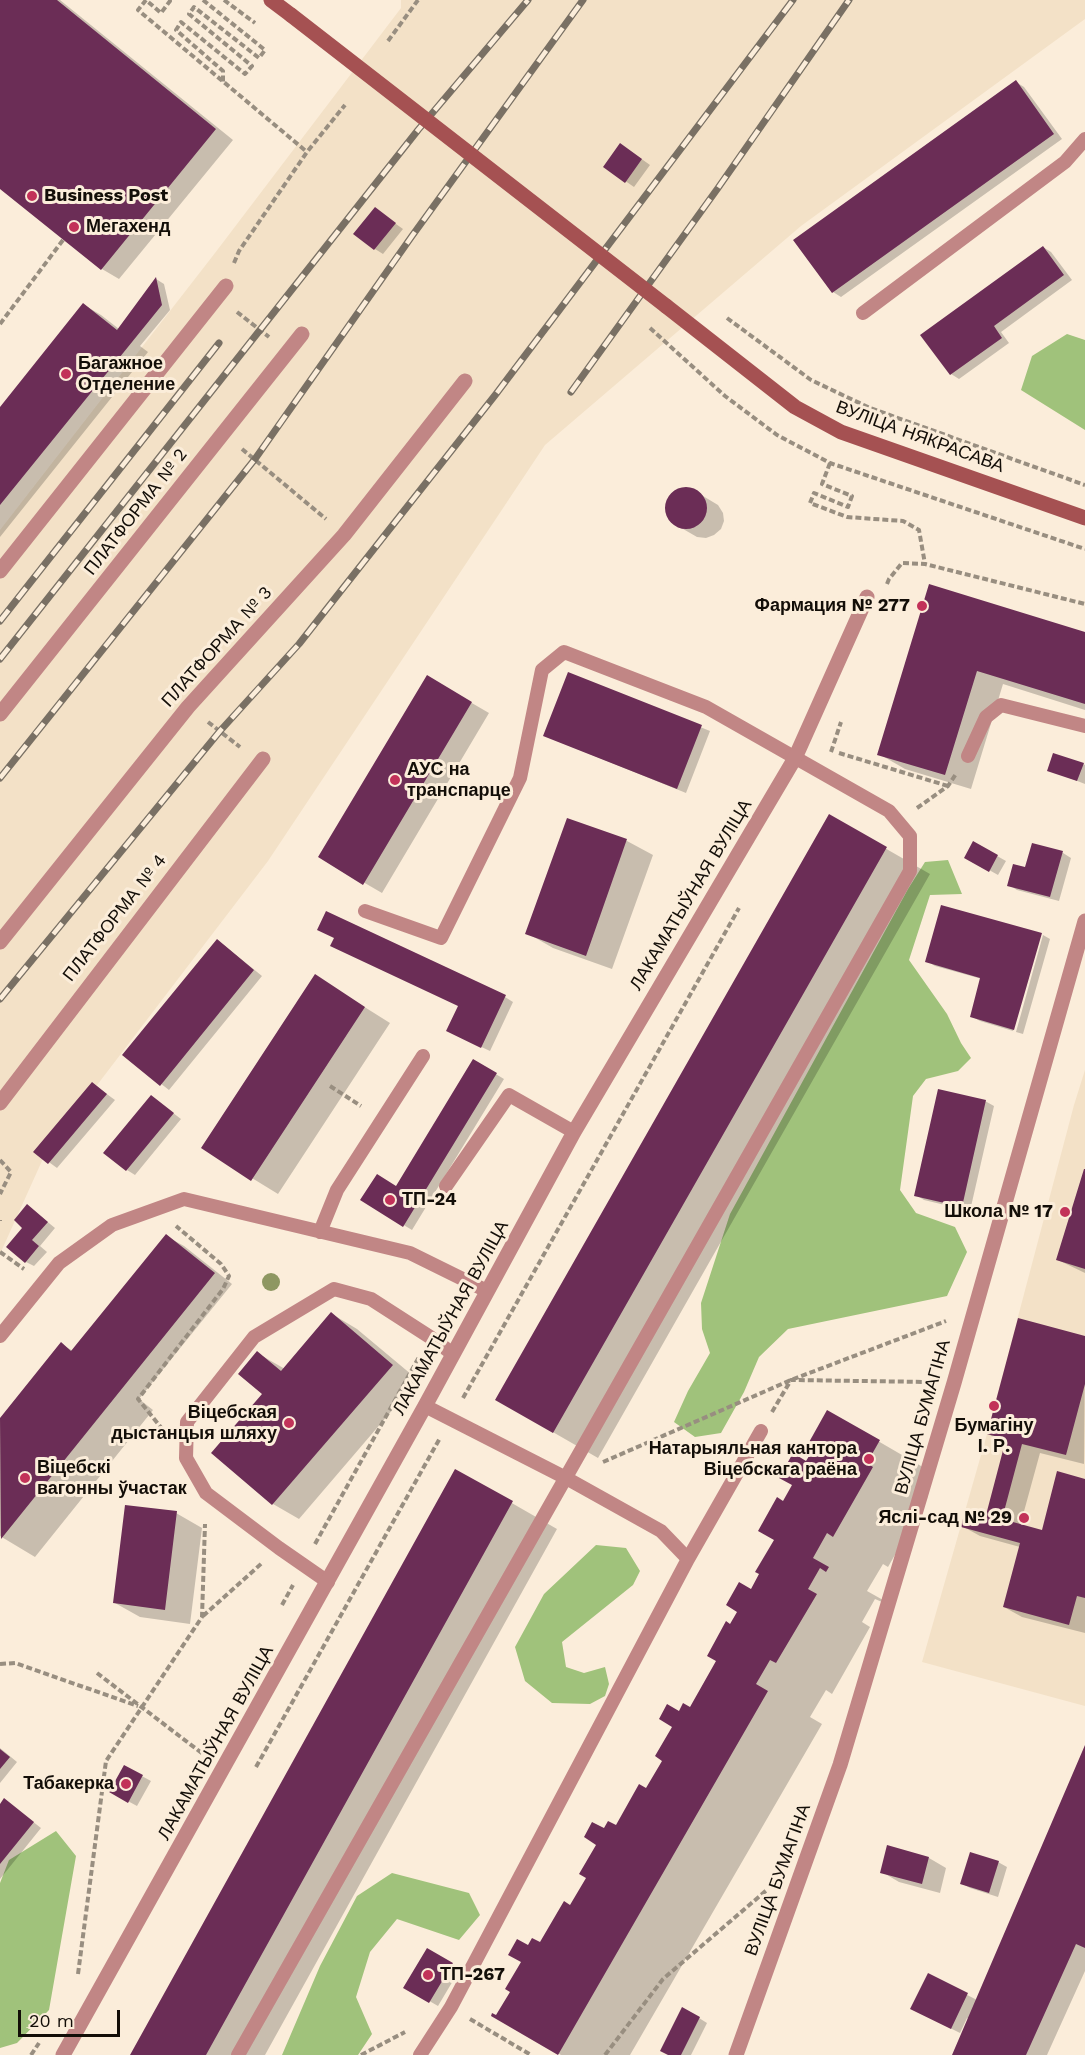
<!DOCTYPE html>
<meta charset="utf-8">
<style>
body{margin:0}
#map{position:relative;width:1085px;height:2055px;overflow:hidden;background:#fbedda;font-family:"Work Sans",sans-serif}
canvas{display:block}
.scale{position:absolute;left:18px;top:2010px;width:102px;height:27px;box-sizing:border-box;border:3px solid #130e08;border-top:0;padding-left:8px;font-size:18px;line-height:21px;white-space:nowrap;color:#130e08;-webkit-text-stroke:4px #fbedda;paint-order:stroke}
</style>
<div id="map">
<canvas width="1085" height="2055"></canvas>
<div class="scale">20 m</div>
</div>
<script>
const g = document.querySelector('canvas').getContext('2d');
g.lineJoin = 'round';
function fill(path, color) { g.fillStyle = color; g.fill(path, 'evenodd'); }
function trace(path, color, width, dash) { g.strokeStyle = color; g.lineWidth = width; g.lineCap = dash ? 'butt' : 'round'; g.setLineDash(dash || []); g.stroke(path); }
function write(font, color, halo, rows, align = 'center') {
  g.font = font + ' "Work Sans",sans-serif'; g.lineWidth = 6; g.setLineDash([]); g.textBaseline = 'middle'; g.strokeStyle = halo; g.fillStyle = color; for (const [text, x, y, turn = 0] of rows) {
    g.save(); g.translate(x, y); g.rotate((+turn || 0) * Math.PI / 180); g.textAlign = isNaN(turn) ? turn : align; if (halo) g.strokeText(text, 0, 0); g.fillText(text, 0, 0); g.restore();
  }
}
fill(new Path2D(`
 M401,0H1085V19L801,226L545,445L268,861L46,1152L0,1254V530L215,253L401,8Z
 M1085,1070V1706L922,1662L987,1434L1074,1105Z`), '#f3e1c7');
fill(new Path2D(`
 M1067,334L1085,340V430L1021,390L1032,356Z
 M948,860L962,894L930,895L909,960L947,1014L961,1043L971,1058L958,1071L926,1079L913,1096L900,1190L916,1213L955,1227L967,1252L947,1296L788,1329L759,1357L744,1392L721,1433L695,1437L674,1422L688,1391L710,1353L702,1329L701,1303L730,1214L908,889L925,862Z
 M596,1545L626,1548L640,1571L633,1585L562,1642L566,1667L584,1673L605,1667L609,1684L605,1696L590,1704L552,1703L525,1681L515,1647L544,1594Z
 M56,1831L76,1856L49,2010L17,2043L0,2048V1883L9,1860Z
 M392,1873L469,1893L480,1915L459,1940L397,1919L370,1952L356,1997L372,2034L358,2055H282L320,1966L357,1896Z`), '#a0c27b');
fill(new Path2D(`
 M0,0H60L233,140L119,279L102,269L0,186Z
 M1016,82L1024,87L1062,139L841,297L833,292Z
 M629,150L650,165L634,187L605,167Z
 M375,209L403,229L383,254L375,249Z
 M1043,247L1051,252L1072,280L1001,332L1009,343L959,379L951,374Z
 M156,279L164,284L170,310L140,346L148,352L0,537V409L84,305L101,315L119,329Z
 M684,488L693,490L718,505L723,513L724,521L721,529L714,535L706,538L697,537L671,522L667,514L666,505L669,497L676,491Z
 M930,586L1085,633V710L1003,684L971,789L905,769L879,754Z
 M569,674L710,731L686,793L545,736Z
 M427,677L489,713L382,893L320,857Z
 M1083,764L1085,765V784L1049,770Z
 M829,816L930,874L598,1458L497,1400Z
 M567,820L627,841L653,855L612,969L553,948L527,933Z
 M974,843L1006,861L998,875L966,857Z
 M1033,845L1063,853L1071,858L1059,901L1017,890L1009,885L1026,869Z
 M1040,934L1013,1031L980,1021L971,1016L982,979L935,966L927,961Z
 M1043,935L1050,939L1023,1034L1016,1032Z
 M335,938L505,997L513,1002L490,1051L456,1035L460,1006Z
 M225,946L262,976L169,1090L124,1055Z
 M315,976L390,1023L278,1194L203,1148Z
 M474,1061L504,1079L412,1230L362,1200L397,1188Z
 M93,1084L115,1100L57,1168L35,1152Z
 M152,1097L181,1119L135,1175L127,1170Z
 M985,1101L994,1106L970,1211L924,1200L916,1195Z
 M1085,1172V1273L1058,1260Z
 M28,1206L55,1228L40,1246L47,1252L34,1266L26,1262L25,1228Z
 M166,1236L184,1246L232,1284L139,1399L153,1410L35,1557L0,1536V1420L61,1344L73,1351Z
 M332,1314L357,1329L418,1380L299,1519L273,1504L213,1453L264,1393L257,1353L285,1369Z
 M1085,1338L1084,1464L1040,1453L1020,1526L1043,1532L1085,1480V1633L1022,1617L1004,1607L1020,1547L980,1536L962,1526L987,1517L1006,1444L988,1434Z
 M828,1412L933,1473L927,1499L888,1567L883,1564L867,1591L883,1600L882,1602L875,1599L862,1622L870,1627L832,1694L826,1690L810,1717L822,1724L630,2055H561L493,2015L497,2017L512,1991L529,1948L540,1945L571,1907L588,1877L604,1831L616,1827L647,1790L664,1760L679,1713L690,1709L718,1661L731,1626L751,1591L776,1540L784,1503L816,1447Z
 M456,1471L557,1529L265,2055H132Z
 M176,1513L202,1528L190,1624L140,1617L115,1603Z
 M0,1748L17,1762L0,1783Z
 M1085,1749V1971L1047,2055H954L969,2019L967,2018L960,2033L920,2013L928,1975L977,2000Z
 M125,1767L151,1781L137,1806L111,1792Z
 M5,1800L41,1828L0,1879V1806Z
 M929,1858L946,1868L940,1893L899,1882L882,1872Z
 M998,1862L1007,1867L998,1897L970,1888L961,1883Z
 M427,1950L460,1969L438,2006L405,1987Z
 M699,2018L707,2023L691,2055H670Z`), '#0003');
fill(new Path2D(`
 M0,0H57L216,129L101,270L0,189Z
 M1016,80L1054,134L832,293L793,240Z
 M620,143L642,159L625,183L603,167Z
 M375,207L396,223L374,250L353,234Z
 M1043,246L1064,275L994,326L1002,338L950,375L920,335Z
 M156,277L162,305L0,505V407L83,303L117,330Z
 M665 508a21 21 0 1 1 42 0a21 21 0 1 1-42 0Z
 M929,584L1085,632V704L977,671L945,775L877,755Z
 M568,672L702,725L677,789L543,736Z
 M427,675L472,702L363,885L318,857Z
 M1053,753L1084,763L1077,781L1047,771Z
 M829,814L887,847L553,1433L495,1400Z
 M567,818L627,839L586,956L525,934Z
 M973,841L998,855L989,872L964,858Z
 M1032,843L1063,851L1050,897L1007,886L1013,864L1025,867Z
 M941,905L1042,933L1014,1030L970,1017L980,978L925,962Z
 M326,911L506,995L481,1048L446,1031L458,1006L330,946L334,938L317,930Z
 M217,939L254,970L160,1086L122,1055Z
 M315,974L365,1007L251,1181L201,1148Z
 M473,1059L497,1073L403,1227L360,1200L377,1174L396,1186Z
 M92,1082L107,1094L48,1164L33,1152Z
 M938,1089L986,1100L962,1207L914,1196Z
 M151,1095L174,1113L126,1171L103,1153Z
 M1084,1169H1085V1269L1056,1260Z
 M27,1204L48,1222L32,1240L39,1246L25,1263L6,1247L22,1228L14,1220Z
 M166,1234L215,1273L1,1539L0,1418L61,1342L71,1351Z
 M331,1312L393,1365L272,1505L211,1453L262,1394L238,1374L257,1351L281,1371Z
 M1018,1318L1085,1336V1384L1066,1455L1022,1444L1002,1519L1042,1530L1057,1471L1085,1479V1598L1077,1596L1069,1625L1003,1607L1020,1543L961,1527L965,1510L986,1515L1006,1439L987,1434Z
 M827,1410L880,1440L867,1463L873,1467L833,1537L827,1533L813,1558L829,1567L826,1572L820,1568L808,1589L817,1594L776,1663L770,1660L756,1684L768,1691L558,2055L491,2016L492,2013L496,2015L510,1992L505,1989L521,1962L508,1955L517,1939L528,1945L532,1938L540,1942L564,1901L570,1905L586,1878L579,1874L596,1845L584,1837L592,1822L604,1828L608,1821L616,1825L639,1784L646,1788L662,1761L655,1756L672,1727L659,1719L667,1704L679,1711L683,1703L690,1707L716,1661L707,1656L726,1621L730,1624L737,1612L726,1605L739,1582L751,1589L759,1574L755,1572L774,1540L758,1531L777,1497L783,1501L792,1485L779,1478L793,1453L806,1461L814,1448L808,1444Z
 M455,1469L513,1501L206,2055H130Z
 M125,1505L177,1511L165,1610L113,1603Z
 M1085,1745V1948L1076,1944L1026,2055H952Z
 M0,1749L10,1757L0,1769Z
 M124,1765L143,1775L128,1803L109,1792Z
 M4,1798L34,1822L0,1864V1804Z
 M887,1845L929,1857L922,1884L880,1873Z
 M970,1852L999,1861L989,1893L960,1884Z
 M427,1948L453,1963L429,2003L403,1988Z
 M928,1973L968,1993L951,2029L910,2009Z
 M682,2007L700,2017L681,2055H668L660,2051Z`), '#6b2d56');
trace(new Path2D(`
 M169,0L170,1L161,13L146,0L138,10L307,152
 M203,0L265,50L259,58L194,7L189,14L252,66L245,74L181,22L176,30L223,71V82
 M224,0L255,23
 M388,41L418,0
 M234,263L239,251L307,152L345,105
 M237,312L269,337
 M727,318L811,380L870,408L1085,485
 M0,324L63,240
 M650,328L725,396L777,435L830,463L1085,549
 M242,449L326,519
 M830,463L822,484L852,496L848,507L814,493L810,503L847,517L903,521L919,530L925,564
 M887,584L889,579L902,563L925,564L1085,604
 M208,722L240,747
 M831,752L841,722
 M839,753L948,786
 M917,808L948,786L956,774
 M330,1086L361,1106
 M0,1160L11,1172L0,1194
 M0,1220V1221
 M0,1252L24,1269
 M463,1398L739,908
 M772,1412L791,1380L930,1382
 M163,1430L138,1399L223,1289L229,1276L221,1264L176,1226
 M603,1462L791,1380L946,1321
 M315,1544L419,1357
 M282,1605L293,1585
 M203,1616L262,1563
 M0,1664L15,1663L138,1706
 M97,1673L203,1754
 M256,1767L440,1438
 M78,1974L106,1761L202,1617L205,1524
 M470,2019L531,2055
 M31,2055L39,2043
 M361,2055L405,2032
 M605,2055L663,1979L768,1889`), '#988e80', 4, [6, 3]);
trace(new Path2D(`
 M863,313L1065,162L1085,139
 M968,756L986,717L1001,705L1085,726
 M446,1186L509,1095L574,1132
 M320,1232L337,1190L423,1056
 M0,1336L59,1263L112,1225L184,1199L410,1253L487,1291
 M688,1559L761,1431
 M328,1582L279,1548L206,1493L186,1458L187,1422L254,1337L334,1289L371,1299L430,1337L453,1354
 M238,2055L910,871V836L889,811L706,707L564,652L542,670L520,778L441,938L365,911
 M420,2055L451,2007L688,1559L661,1531L566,1478L425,1406`), '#c18685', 14);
trace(new Path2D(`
 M0,571L226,286
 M0,714L302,334
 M0,942L188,707L344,535L465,381
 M0,1103L263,759
 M63,2055L425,1406L574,1132L795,758L867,597
 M736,2055L840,1765L954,1383L1085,921`), '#c18685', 15);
trace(new Path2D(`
 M271,0L291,15
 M666,306L795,407L841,432L1085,518`), '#a55152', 15);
const rail = new Path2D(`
 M571,392L718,188L849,0
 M0,621L219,343
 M0,659L418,130L528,0
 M0,778L255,459L412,236L583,0
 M0,999L220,731L299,644L496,394L793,0`);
trace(rail, '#797064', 7);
trace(rail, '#fbedda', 4.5, [14]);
trace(new Path2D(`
 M291,15L666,306`), '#a55152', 15);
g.fillStyle = '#8e9762';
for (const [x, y] of [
 [271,1282]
]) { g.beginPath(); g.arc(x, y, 9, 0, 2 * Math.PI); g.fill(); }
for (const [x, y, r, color] of [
 [32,196,6,"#c23259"],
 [74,227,6,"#c23259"],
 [66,374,6,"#c23259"],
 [922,606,6,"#c23259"],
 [395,780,6,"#c23259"],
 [390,1200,6,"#c23259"],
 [1065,1212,6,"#c23259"],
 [994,1406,6,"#c23259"],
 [289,1423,6,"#c23259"],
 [869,1459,6,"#c23259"],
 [25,1478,6,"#c23259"],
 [1024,1518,6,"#c23259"],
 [126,1784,6,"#c23259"],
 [428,1975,6,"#c23259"]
]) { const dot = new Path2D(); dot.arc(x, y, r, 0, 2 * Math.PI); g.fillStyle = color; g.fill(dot); trace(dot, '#fbedda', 2); }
write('bold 18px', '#130e08', '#fbedda', [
 ["Business Post",44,196],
 ["Мегахенд",86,227],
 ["Багажное",78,364],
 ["Отделение",78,385],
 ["Фармация № 277",910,606,"right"],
 ["АУС на",407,770],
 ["транспарце",407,791],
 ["ТП-24",402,1200],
 ["Школа № 17",1053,1212,"right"],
 ["Віцебская",277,1413,"right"],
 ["дыстанцыя шляху",277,1434,"right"],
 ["Бумагіну",994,1426,"center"],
 ["І. Р.",994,1447,"center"],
 ["Натарыяльная кантора",857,1449,"right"],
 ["Віцебскага раёна",857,1470,"right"],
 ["Віцебскі",37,1468],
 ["вагонны ўчастак",37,1489],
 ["Яслі-сад № 29",1012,1518,"right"],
 ["Табакерка",114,1784,"right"],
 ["ТП-267",440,1975]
], 'left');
write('18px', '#130e08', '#fbedda', [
 ["ВУЛІЦА НЯКРАСАВА",920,437,20],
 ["ПЛАТФОРМА № 2",136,512,-52],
 ["ПЛАТФОРМА № 3",217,647,-48],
 ["ЛАКАМАТЫЎНАЯ ВУЛІЦА",691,895,-59],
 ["ПЛАТФОРМА № 4",115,918,-52],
 ["ЛАКАМАТЫЎНАЯ ВУЛІЦА",451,1318,-61],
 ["ВУЛІЦА БУМАГІНА",923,1417,-74],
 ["ЛАКАМАТЫЎНАЯ ВУЛІЦА",216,1743,-61],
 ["ВУЛІЦА БУМАГІНА",778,1880,-70]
]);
</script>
